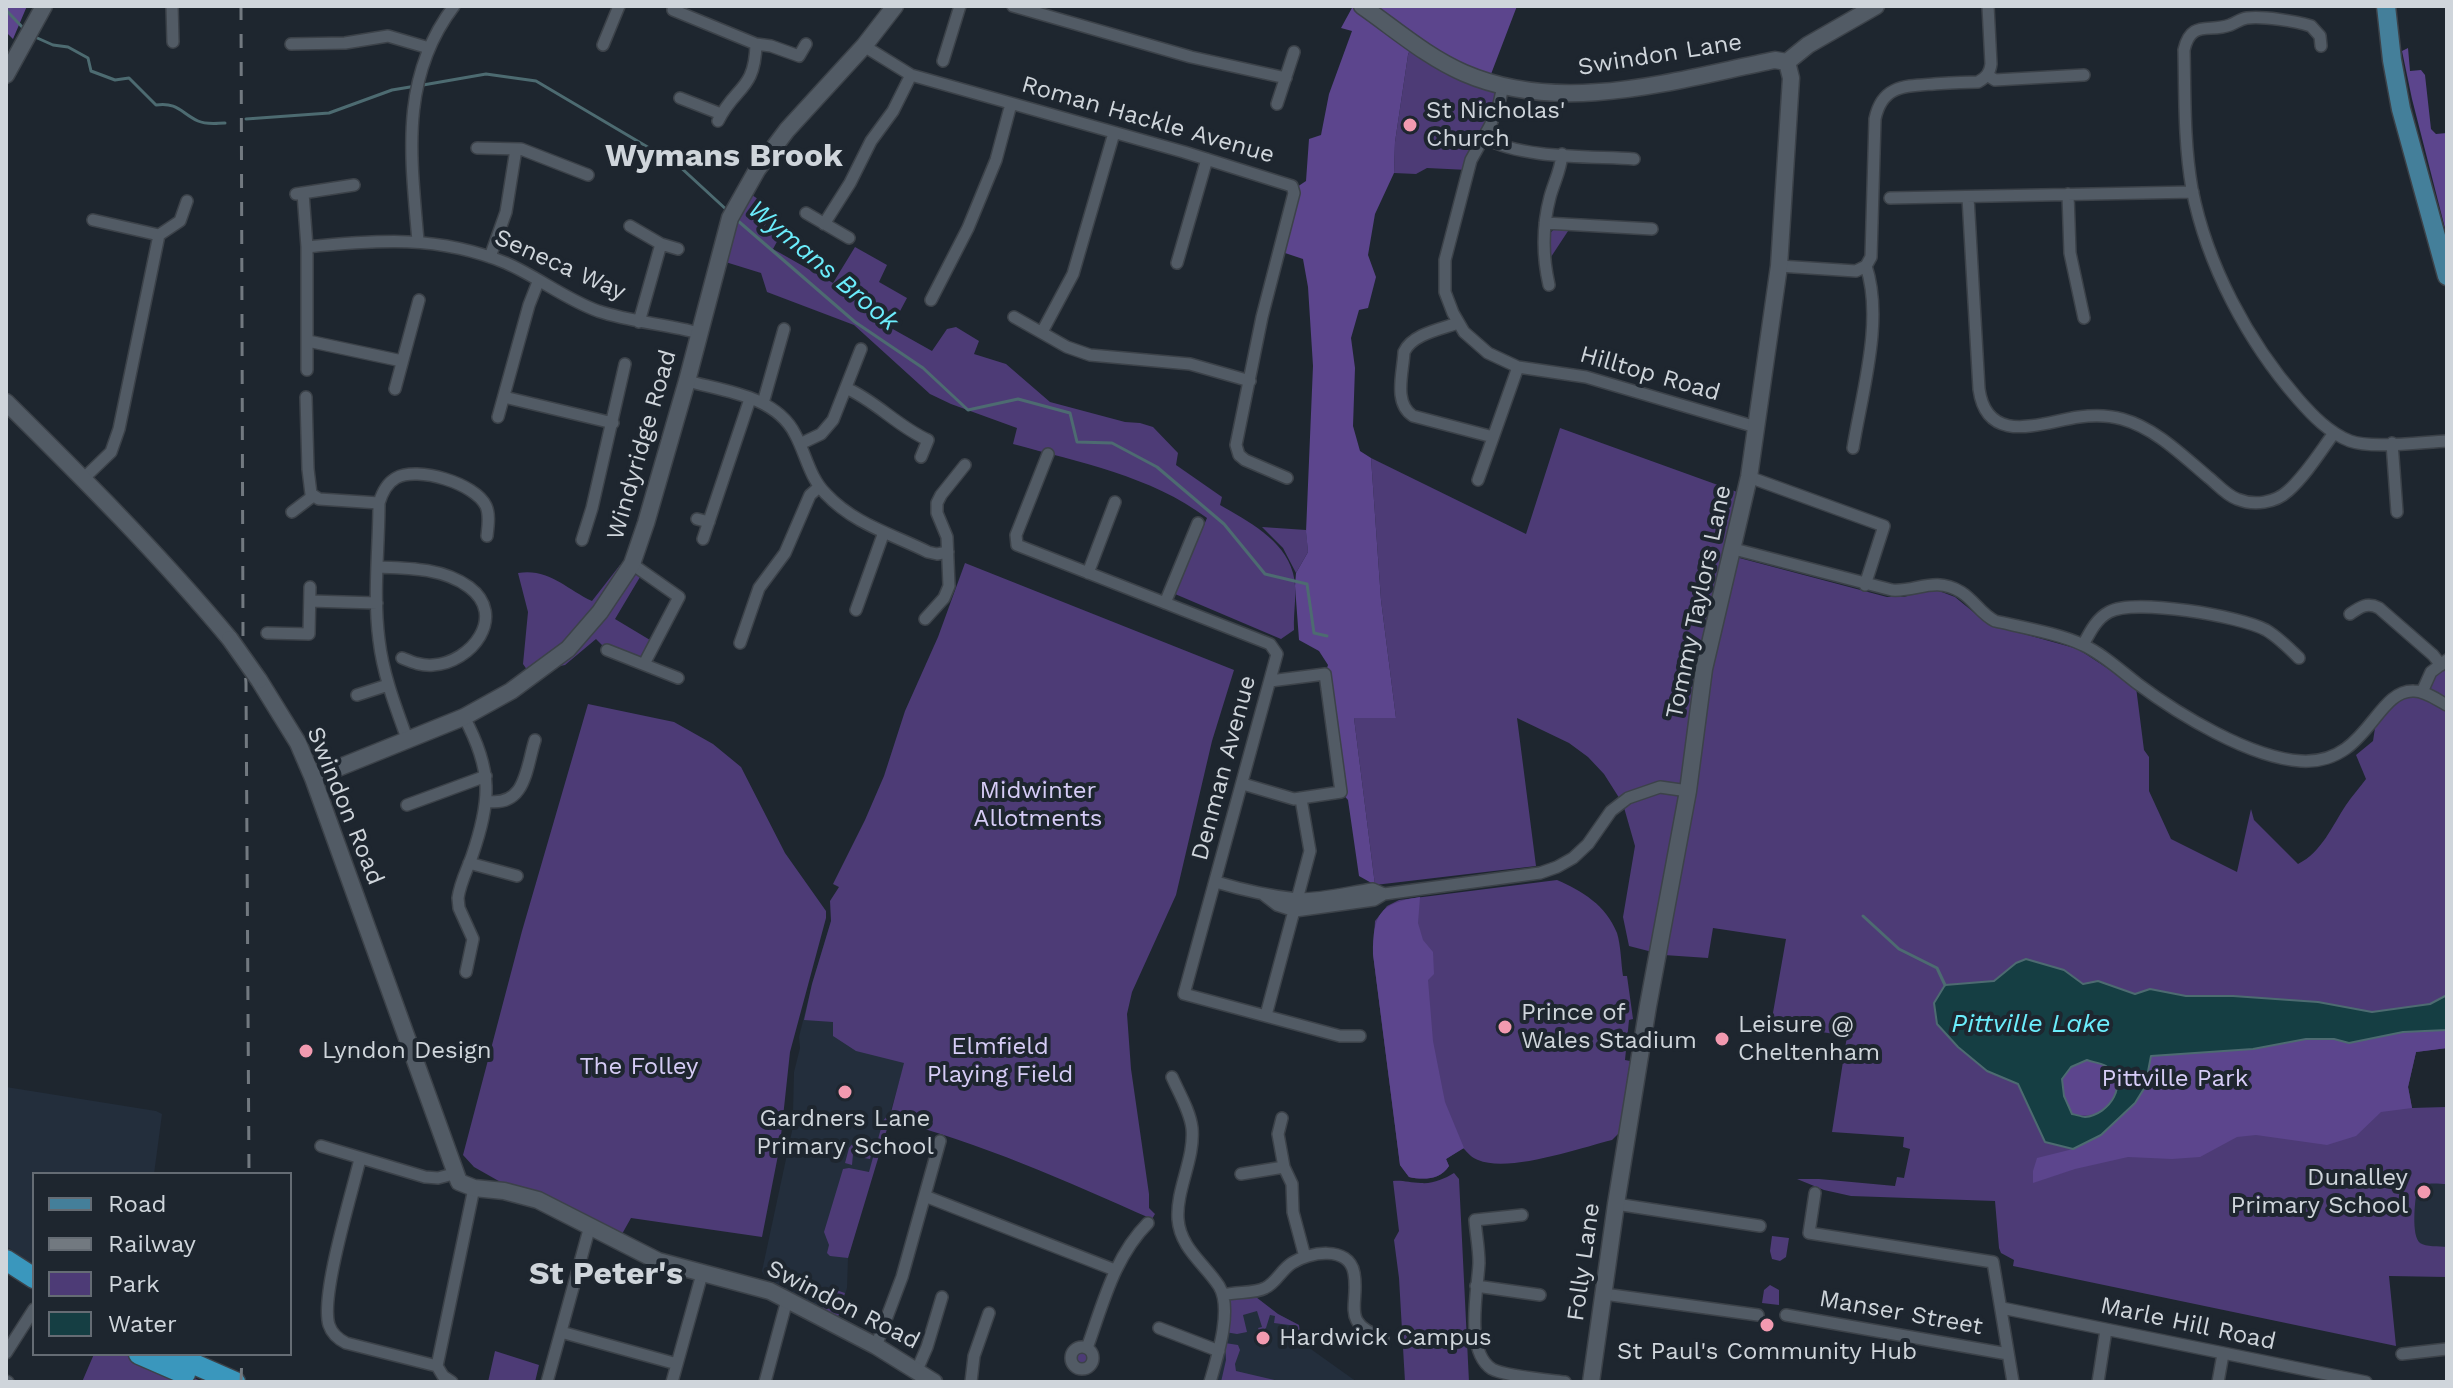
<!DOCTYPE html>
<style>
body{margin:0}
#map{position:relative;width:2453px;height:1388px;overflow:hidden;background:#1e262f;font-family:"Work Sans",sans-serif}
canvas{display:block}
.frame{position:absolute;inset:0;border:8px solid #cfd5db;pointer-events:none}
.legend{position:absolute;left:32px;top:1172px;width:260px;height:184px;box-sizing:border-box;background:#1e262f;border:2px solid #656c74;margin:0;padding:10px 14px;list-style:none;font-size:24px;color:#cfd5db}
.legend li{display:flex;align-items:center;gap:16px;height:40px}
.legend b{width:40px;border:2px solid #656c74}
</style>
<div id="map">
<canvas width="2453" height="1388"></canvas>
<div class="frame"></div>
<ul class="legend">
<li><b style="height:10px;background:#447f9a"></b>Road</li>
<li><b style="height:10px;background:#727980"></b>Railway</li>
<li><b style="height:22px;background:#4d3b76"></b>Park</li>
<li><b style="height:22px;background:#153e43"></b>Water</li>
</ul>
</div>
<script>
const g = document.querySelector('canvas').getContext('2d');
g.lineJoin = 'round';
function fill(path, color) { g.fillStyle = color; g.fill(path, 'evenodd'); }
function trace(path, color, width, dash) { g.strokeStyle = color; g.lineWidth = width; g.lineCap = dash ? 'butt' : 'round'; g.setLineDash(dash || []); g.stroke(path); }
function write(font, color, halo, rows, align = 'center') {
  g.font = font + ' "Work Sans",sans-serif'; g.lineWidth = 8; g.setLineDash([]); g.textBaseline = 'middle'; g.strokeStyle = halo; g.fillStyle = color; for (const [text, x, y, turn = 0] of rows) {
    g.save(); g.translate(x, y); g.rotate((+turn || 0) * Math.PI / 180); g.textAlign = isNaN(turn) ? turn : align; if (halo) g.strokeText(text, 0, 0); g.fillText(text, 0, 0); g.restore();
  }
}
fill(new Path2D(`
 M832,907L905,1062L848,1258L847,1288L838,1317L765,1277L762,1271L795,1117L793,1112L794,1072L800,1048L799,1037L812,984L831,921Z
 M6,1087L156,1111L162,1114L154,1174H34V1265L6,1246Z
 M2447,1107V1277L2389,1275L2412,1108Z
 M1252,1294L1278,1314L1299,1325L1301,1342L1357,1382H1217L1225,1350L1226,1301Z`), '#232e3c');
fill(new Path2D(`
 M1413,42L1503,86L1468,170L1427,168L1416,174L1394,173L1395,142L1408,55Z
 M745,190L775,211L764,227L780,236L773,249L833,283L855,247L887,265L879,282L907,298L891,328L932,351L947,329L956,327L979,341L974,354L1006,364L1050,402L1125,422L1140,423L1153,427L1178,453L1176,465L1222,497L1220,505C1247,521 1284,539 1293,573C1298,591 1293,611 1294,630L1281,639L1175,594L1207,518C1151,476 1079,462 1013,444L1017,428L951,404L930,394L854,325L767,292L761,273L719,260Z
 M1556,228H1570L1549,260C1547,248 1544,235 1556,228Z
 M1560,428L1740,493L1728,555L1887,597H1904L1923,591H1939L1955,597L1988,624L2078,649L2136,687L2144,750L2149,757V791L2171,839L2237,872L2251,809L2254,820L2298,864C2322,852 2332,826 2346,805C2352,796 2360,787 2366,779L2356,755L2373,741L2377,715L2391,699L2422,692L2447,660V1048L2416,1052L2408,1087L2412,1108L2447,1107V1184C2437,1184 2425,1181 2417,1189C2415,1200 2411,1236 2420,1243C2426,1247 2439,1246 2447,1247V1277L2389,1276L2396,1346L2013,1266L2014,1260L2001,1253L1999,1248L1995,1201L1851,1196L1824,1190L1797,1179H1819L1895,1186L1897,1177L1904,1178L1910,1149L1903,1147L1904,1137L1832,1132L1847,1036L1771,1024L1786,939L1713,928L1708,958L1664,955L1629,946L1623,917L1635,846L1623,804L1604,774L1588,757L1569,743L1517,718L1536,866L1375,885L1354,718H1396L1381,600L1371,458L1526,534Z
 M1262,527L1306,530L1308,552L1296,573L1283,548Z
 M965,563L1234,670L1212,741L1176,895L1132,992L1127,1014L1131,1069L1149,1194V1208L1155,1214L1152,1219C1066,1181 981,1143 890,1119L848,1258L830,1256L827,1253L829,1245L824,1232L843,1169L849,1168L869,1172L883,1121L887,1116H890L904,1063L856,1051L833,1036V1022L804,1020L812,984L831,921L830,901L839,887L833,884L865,820L884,776L905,711L938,637Z
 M632,564L643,572L615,619L655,643L644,664L607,650L596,639L565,665L541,670L532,677L523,664L528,612L518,573C549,568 566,589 592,601L620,565Z
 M588,704L674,722L713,744L741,767L785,853L826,911V918L790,1052L780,1145L762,1237L631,1218L622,1234L541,1193L504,1184L474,1167L463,1155L522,931Z
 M1557,880C1582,891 1606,905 1617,933C1621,946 1621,963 1623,976H1627L1633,1019L1629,1020L1625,1060L1630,1061L1619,1133L1612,1140C1580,1148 1509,1173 1478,1160C1472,1158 1468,1153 1463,1148L1446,1159L1449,1166C1440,1180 1424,1180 1409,1177L1400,1165L1373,954L1375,921L1387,906L1399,900Z
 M854,1142L873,1148L870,1159L864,1158L866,1152L858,1150L853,1154L852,1165L845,1163L849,1148Z
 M1454,1173L1459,1179L1469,1382H1405L1399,1278L1394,1240L1399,1231L1393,1181C1403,1180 1410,1183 1421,1183C1433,1184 1444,1179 1454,1173Z
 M1772,1236L1789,1238L1786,1257L1780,1261L1772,1259L1770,1251Z
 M1770,1285L1779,1290V1305L1762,1303L1764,1290Z
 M833,1289L845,1293L838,1317L822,1309Z
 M1252,1294L1278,1314L1299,1325L1300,1334L1297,1326L1274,1323L1275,1316L1270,1315L1266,1328L1260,1332L1258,1328L1262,1327L1257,1311L1243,1315L1247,1332L1237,1334L1225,1332L1226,1301Z
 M1225,1343L1238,1345L1240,1350L1235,1364L1236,1371L1283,1382H1221L1226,1360Z
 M1072 1359a10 10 0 1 1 20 0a10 10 0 1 1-20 0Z
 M495,1351L539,1365L535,1382H488Z
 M94,1354H139L203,1382H82Z`), '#4d3b76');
fill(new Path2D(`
 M6,6H27L13,39L6,32Z
 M1353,6H1517L1488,82L1412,43L1408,55L1395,142L1394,173L1375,214L1368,255L1376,277L1368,308L1359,310L1351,338L1355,368L1353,426L1360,451L1371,458L1381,600L1396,718H1354L1375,885L1359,876L1348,800L1341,792L1325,674L1328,665L1319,651L1299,640L1295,586L1296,573L1308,552L1306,532L1313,366L1308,287L1303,259L1279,251L1294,189L1306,181L1309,139L1321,135L1329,94L1352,31L1341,28Z
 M2408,48L2410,71L2421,70L2425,75L2431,129L2436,134L2447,133V236L2412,99L2402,51Z
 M1420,897L1418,923L1423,940L1433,952L1434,974L1428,980L1433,1041L1445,1102L1464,1148L1446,1159L1449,1166C1440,1180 1423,1180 1409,1177L1400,1165L1373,954C1373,915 1379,903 1420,897Z
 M2447,1030V1048L2416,1052L2408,1087L2412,1108L2381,1112L2356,1136L2327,1145L2256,1135L2237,1137L2200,1157L2172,1159L2128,1157L2075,1169L2033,1183V1171L2037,1158L2073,1149L2149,1064L2151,1056L2253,1049L2306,1039H2334L2350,1043L2403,1032Z
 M2087,1060C2092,1062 2101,1063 2106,1066C2118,1074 2120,1096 2109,1107C2100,1115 2084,1117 2072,1114L2064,1096L2062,1078L2071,1067Z`), '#5c458d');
const water = new Path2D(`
 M2026,959L2064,970L2083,984L2098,981L2135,994L2150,989L2186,996H2233L2318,1002L2372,1012L2430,1004L2447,995V1030L2403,1032L2349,1043L2334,1039H2306L2253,1049L2151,1056L2145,1087L2135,1103L2101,1135L2073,1149L2045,1142L2018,1084L1987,1071L1958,1047L1937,1024L1934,1003L1945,985L1994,981L2016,963ZM2087,1060C2092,1062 2101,1063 2106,1066C2131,1083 2109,1115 2085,1117C2083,1117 2073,1114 2072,1114L2064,1096L2062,1079L2071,1067Z`);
fill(water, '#153e43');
trace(water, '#4d6b71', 2);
trace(new Path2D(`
 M6,10L26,31
 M35,37L53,45L68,47L88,58L91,71L115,80L129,78L156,105C178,102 181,113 198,121C207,125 217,123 225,123
 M423,85L486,74L536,81L678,165L729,212
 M246,119L329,113L392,90L416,86
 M737,220L855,322L923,368L968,410L1018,399L1070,413L1077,442L1112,443L1157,467L1224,524L1265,574L1307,584L1314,633L1327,636
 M1863,916L1899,949L1937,968L1945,985`), '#4d6b71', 3);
const street = new Path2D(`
 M172,6L173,42
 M1013,6L1191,57L1286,78
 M673,10L756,44L771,46L799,56L806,44
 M291,44L345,43L388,36L429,48
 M603,45L619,6
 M864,46L911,75L1184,152L1292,186L1294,193L1262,317L1236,445L1239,455L1245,460L1287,478
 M2321,46L2320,36L2311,26C2295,21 2263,16 2247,18C2240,19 2236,23 2230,25C2209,33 2191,19 2184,50C2185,96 2184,144 2192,189C2207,265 2248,342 2298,399C2312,415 2329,433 2350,441C2372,449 2422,442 2447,441
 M943,61L960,6
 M1987,75L1995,80L2084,75
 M1503,86L1499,104L1490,126L1471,160L1445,260V292L1453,313L1464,332L1488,353L1518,367L1586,377L1756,427
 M680,98L721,114
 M1277,104L1294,52
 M718,121C735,86 755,91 756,44
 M1485,138C1522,159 1591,156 1634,159
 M477,148L521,149L588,175
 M303,193L307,247V370
 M296,194L354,185
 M2068,194L2070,253L2084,318
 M1968,197L1979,389C1987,447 2042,422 2079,417C2093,415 2108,415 2122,419C2155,428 2182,455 2208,477C2217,484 2226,495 2237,499C2254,506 2275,503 2288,491C2306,475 2320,452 2334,433
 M1890,198L2193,192
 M806,213L849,238
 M93,220L159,235L180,221L187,201
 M1545,223L1652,229
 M824,224L850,183L871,141L893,111L911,75
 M630,226L661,244L678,249
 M418,241C411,157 399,78 454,6
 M307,247C378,240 438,235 506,263C538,277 565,299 598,311C631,322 666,324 699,333
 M490,257L506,212L516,149
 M1177,263L1207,159
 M1779,266L1856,271L1866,266L1871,257L1875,119C1882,85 1905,86 1934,84C1949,83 1963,82 1978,82C1986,78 1990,73 1991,64L1988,6
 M1549,285C1542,254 1542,227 1550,197C1554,182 1561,170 1562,154
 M931,300L968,228L996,160L1011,104
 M1014,317L1067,347L1090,355L1190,364L1250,381
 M639,322L661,244
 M1458,323C1441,329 1412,334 1404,352C1403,373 1393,403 1413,416L1493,437
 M1042,332L1073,274L1114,133
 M308,341L402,361
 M687,381C724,391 776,396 795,434C806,454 809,477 826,494C854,524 892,534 928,552L937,554L948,552
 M846,388C876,401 898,427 928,440L921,457
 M395,389L419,300
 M306,397L308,469L311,494L319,499L379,503
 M504,397L613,423
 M763,403L784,329
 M498,417L529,305L538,282
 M2392,443L2397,512
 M800,444L821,434L833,420L861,349
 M1853,448C1862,392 1884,320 1866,266
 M1048,454L1016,535L1017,545L1270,644L1277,654L1184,994L1340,1036H1360
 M1749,477L1884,526L1865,585
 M83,479L111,452L119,429L159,235
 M1478,480L1518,367
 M292,512L313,496
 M697,519L709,522
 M703,539L750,399
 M582,540L592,508L625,364
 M1734,549L1892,590C1917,592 1934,576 1961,592C1974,600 1981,614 1995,621C2021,627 2061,634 2083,645C2103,654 2121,671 2138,684C2178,714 2250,758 2301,761C2368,765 2375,689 2414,691C2426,691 2437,700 2447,705
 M632,564L679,597L644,664
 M378,567C408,568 443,568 469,587C508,616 471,663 433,665C421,666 412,662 402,658
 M1088,573L1115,502
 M310,601L377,603
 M1165,603L1198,523
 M856,610L884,532
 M2350,614C2360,607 2367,602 2379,608L2433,655L2441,665
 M925,619L944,598L949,586L947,537L937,513V503L941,495L965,465
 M267,633L309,634L310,587
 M740,643L759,588L785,553L810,495L819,487
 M2083,645C2090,632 2096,619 2109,612C2134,598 2240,616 2266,630C2278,637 2289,648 2299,658
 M607,650L678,678
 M2422,692L2431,672L2447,660
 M357,695L388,685
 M464,717C493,771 491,800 472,856C467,870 460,883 458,898L459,908L473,939L466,972
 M408,741C396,708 383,675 379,640C373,594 379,548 379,503C382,493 387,483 396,478C417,466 475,483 486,506C490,515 488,526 487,536
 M1243,784L1294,799L1341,792L1325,674L1270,681
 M486,801C526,808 526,768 535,740
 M407,805L486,776
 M469,863L517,876
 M1216,882C1243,890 1269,896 1297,899C1318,900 1351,892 1373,889L1384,894
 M1264,895L1277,905L1295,911L1374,900L1384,894L1540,873L1557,867L1573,858L1588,844L1611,811L1628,798L1660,787L1688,791
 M1266,1015L1310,851L1301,799
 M1172,1077C1179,1093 1190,1111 1192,1128C1195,1159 1176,1189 1178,1219C1180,1248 1205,1264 1219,1286C1233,1309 1217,1358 1210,1382
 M1282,1118L1278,1134L1284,1167L1292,1184L1293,1212L1305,1257
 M321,1146L425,1177L438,1178L457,1173
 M360,1159C352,1193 320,1296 329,1325C332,1334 338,1339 346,1343L437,1366
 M1241,1174L1284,1167
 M1815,1193L1809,1233L1993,1262L2013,1382
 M925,1196L1115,1270
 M1616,1204L1760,1226
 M1522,1215L1475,1220C1476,1234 1479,1248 1479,1263C1478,1289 1464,1351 1492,1369C1504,1376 1549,1380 1565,1382
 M1476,1286L1540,1295
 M1604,1294L1758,1315
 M1223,1295C1236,1291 1254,1294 1265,1288C1276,1283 1281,1270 1292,1263C1309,1252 1349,1245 1354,1273C1360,1305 1339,1322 1383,1338
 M2002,1308L2366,1382
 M1786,1315L2008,1354
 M1159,1328L1219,1351
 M561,1332L677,1364
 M876,1346L902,1277L940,1141
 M1071 1358a11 11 0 1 1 22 0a11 11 0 1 1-22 0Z
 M1087,1348C1103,1304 1114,1257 1148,1223
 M6,1353L34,1309
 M2402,1354L2447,1349
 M917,1370L927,1347L942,1297
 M6,1381L8,1382
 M452,1382L443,1376L437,1366L474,1188
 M547,1382L590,1226
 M672,1382L702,1274
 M765,1382L787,1300
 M971,1382L974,1356L989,1313
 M2098,1382L2106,1330
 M2218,1382L2223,1354`);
const secondary = new Path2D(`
 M1362,6C1395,29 1427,57 1464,73C1563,116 1675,80 1775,60L1787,62L1808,45L1876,6
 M6,75L44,6
 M6,402C83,478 160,555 230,639
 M259,680L298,743L313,778L459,1182L474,1188L504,1191L538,1200L658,1261L770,1291L876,1346L934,1382
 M313,778L464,717L511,691L568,649L600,612L632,564L646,523L687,381L730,218L757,170L787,130L864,46L895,6
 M1591,1382L1616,1204L1648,1006L1688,791L1704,669L1749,477L1779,266L1791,78L1787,62`);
const primary = new Path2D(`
 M2386,6L2392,60L2401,109L2447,276`);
const highway = new Path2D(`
 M6,1260L34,1278
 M139,1354L185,1374
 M171,1354L235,1382`);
trace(street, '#3c4249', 14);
trace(secondary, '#3c4249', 19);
trace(primary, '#3c4249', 21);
trace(highway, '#3c4249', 23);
trace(street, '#525b65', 11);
trace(secondary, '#525b65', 16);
trace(primary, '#447f9a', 18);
trace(highway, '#3a97bd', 20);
trace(new Path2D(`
 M241,6L243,636L246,683L249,1174
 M241,1382L242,1354`), '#727980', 3, [14, 14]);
const secondaryBridge = new Path2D(`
 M230,639L259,680`);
trace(secondaryBridge, '#3c4249', 19, []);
trace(secondaryBridge, '#525b65', 16);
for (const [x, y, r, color] of [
 [1410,125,8,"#f29ab0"],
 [1505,1027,8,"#f29ab0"],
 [1722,1039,8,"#f29ab0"],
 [306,1051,8,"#f29ab0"],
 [845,1092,8,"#f29ab0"],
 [2424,1192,8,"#f29ab0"],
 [1767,1325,8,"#f29ab0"],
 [1263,1338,8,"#f29ab0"]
]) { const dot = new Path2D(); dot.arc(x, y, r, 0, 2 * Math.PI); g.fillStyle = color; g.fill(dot); trace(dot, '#1e262f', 3); }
write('24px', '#cfd5db', '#1e262f', [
 ["Swindon Lane",1660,55,-9],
 ["Roman Hackle Avenue",1148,120,16],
 ["Seneca Way",560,265,24],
 ["Hilltop Road",1650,374,16],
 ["Windyridge Road",642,445,-74],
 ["Tommy Taylors Lane",1699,602,-78],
 ["Denman Avenue",1224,768,-75],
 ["Swindon Road",345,806,68],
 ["Folly Lane",1584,1262,-82],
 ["Swindon Road",843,1305,27],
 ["Manser Street",1901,1313,10],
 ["Marle Hill Road",2188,1324,12]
]);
write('24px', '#cfd5db', '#1e262f', [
 ["St Nicholas'",1426,111],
 ["Church",1426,139],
 ["Prince of",1521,1013],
 ["Wales Stadium",1521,1041],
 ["Leisure @",1738,1025],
 ["Cheltenham",1738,1053],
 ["Lyndon Design",322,1051],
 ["Gardners Lane",845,1119,"center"],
 ["Primary School",845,1147,"center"],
 ["Dunalley",2408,1178,"right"],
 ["Primary School",2408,1206,"right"],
 ["Hardwick Campus",1279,1338],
 ["St Paul's Community Hub",1767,1352,"center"]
], 'left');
write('24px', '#d6ccf6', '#1e262f', [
 ["Midwinter",1038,791],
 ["Allotments",1038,819],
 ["Elmfield",1000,1047],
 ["Playing Field",1000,1075],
 ["The Folley",639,1067],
 ["Pittville Park",2175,1079]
]);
write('italic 26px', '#6bedfc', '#1e262f', [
 ["Wymans Brook",823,266,40],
 ["Pittville Lake",2031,1024]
]);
write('bold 32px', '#cfd5db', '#1e262f', [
 ["Wymans Brook",724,157],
 ["St Peter's",606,1275]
]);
</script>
